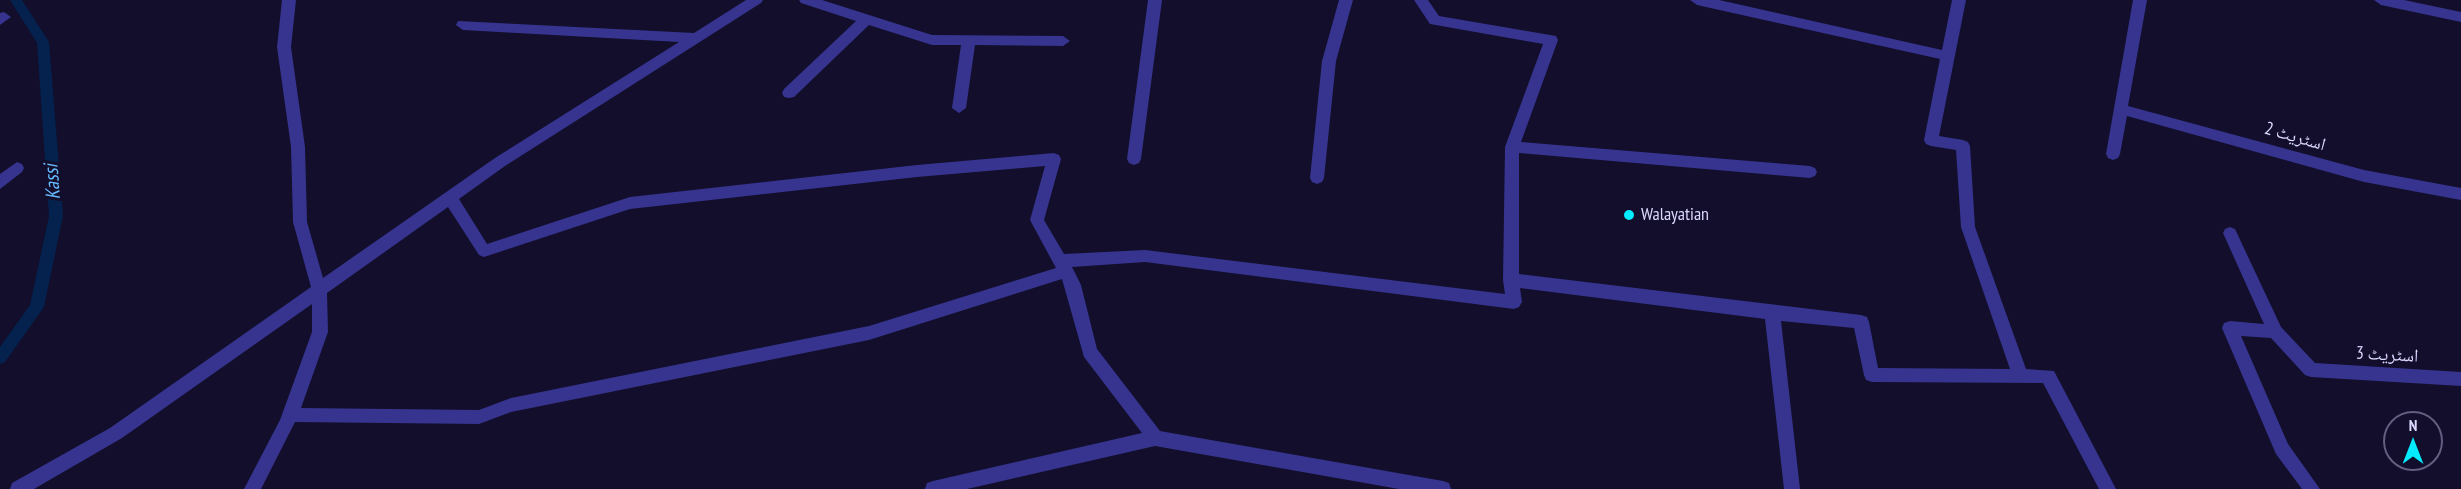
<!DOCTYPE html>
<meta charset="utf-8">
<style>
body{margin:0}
#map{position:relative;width:2461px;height:489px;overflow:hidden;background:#120e2b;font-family:"PT Sans Narrow",sans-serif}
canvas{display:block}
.north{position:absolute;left:2383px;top:411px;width:60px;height:60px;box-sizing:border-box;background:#120e2b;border:2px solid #625f80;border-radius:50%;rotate:0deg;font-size:16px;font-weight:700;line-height:24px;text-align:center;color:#dbd8ff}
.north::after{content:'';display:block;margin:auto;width:21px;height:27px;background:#04ebff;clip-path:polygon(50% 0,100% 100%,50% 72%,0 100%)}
</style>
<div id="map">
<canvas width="2461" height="489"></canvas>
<div class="north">N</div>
</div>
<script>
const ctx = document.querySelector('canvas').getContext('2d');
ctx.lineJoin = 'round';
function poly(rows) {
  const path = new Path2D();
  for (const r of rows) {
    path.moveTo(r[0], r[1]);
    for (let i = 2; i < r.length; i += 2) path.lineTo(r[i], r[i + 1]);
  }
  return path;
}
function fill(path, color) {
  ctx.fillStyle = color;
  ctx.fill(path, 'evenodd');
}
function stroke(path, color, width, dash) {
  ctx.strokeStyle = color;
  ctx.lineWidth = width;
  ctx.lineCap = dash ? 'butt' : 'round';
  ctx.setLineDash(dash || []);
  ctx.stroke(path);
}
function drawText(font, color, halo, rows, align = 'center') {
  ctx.font = font + ' "PT Sans Narrow","Noto Naskh Arabic",sans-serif';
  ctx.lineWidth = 6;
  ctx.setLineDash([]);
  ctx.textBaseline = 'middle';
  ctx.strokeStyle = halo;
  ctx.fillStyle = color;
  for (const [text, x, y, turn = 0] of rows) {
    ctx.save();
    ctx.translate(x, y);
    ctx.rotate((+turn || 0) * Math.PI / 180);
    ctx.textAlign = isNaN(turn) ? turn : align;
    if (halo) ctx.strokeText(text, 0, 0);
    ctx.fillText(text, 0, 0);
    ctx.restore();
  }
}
fill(poly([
 [10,0,22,0,49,42,63,216,44,307,5,362,0,364,0,347,30,305,49,216,37,43,10,0]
]), '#05214d');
fill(poly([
 [282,0,296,0,291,47,305,147,307,222,323,278,495,158,679,42,463,30,456,25,458,21,694,33,746,0,763,0,761,3,505,166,459,199,487,244,630,197,917,165,1054,153,1059,155,1061,159,1044,220,1064,254,1145,250,1505,294,1503,280,1505,147,1543,44,1430,24,1414,0,1428,0,1439,16,1556,36,1558,40,1521,142,1810,166,1815,168,1817,172,1815,176,1810,178,1519,153,1519,274,1861,315,1867,317,1869,322,1878,368,2010,369,1961,227,1956,150,1931,146,1926,144,1924,140,1940,59,1697,5,1690,0,1719,0,1942,50,1952,0,1966,0,1939,136,1963,140,1968,142,1970,146,1975,227,2026,369,2054,371,2116,489,2099,489,2043,383,1872,382,1866,380,1864,375,1854,328,1781,321,1800,489,1784,489,1765,319,1520,288,1522,302,1519,307,1514,309,1145,262,1072,267,1081,285,1097,349,1160,431,1443,481,1449,483,1451,489,1399,489,1155,446,967,489,925,489,927,483,933,481,1142,433,1084,357,1062,279,869,340,511,412,479,424,295,422,261,489,244,489,280,420,312,332,312,304,122,438,34,489,10,489,12,483,110,428,311,287,293,222,291,147,277,47,282,0],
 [1045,166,1030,220,1056,268,869,326,511,398,479,410,301,408,328,332,327,293,448,207,479,255,484,257,630,209,917,177,1045,166],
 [799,0,822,0,932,35,1063,36,1070,41,1063,46,975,45,966,108,959,113,952,108,961,45,932,45,869,25,794,97,789,98,784,97,782,93,784,89,856,21,801,3,799,0],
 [1148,0,1162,0,1141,159,1139,163,1134,165,1129,163,1127,159,1148,0],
 [1339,0,1353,0,1336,61,1324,178,1322,182,1317,184,1312,182,1310,178,1322,61,1339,0],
 [2133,0,2147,0,2128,106,2364,170,2461,188,2461,200,2364,182,2127,116,2120,154,2118,158,2113,160,2108,158,2106,154,2133,0],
 [2374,0,2404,0,2461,12,2461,22,2381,5,2374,0],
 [4,12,11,17,0,25,0,13,4,12],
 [17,162,22,164,24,168,22,172,0,189,0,174,17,162],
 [2230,227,2235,229,2281,327,2315,363,2461,372,2461,386,2311,377,2305,375,2271,338,2241,336,2288,444,2320,489,2302,489,2276,454,2222,328,2224,323,2230,321,2264,324,2223,233,2225,229,2230,227]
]), '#36348f');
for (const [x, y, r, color] of [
 [1629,215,6,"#04ebff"]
]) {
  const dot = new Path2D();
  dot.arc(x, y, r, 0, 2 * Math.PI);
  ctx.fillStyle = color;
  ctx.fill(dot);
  stroke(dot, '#120e2b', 2);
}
drawText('18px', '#dbd8ff', '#120e2b', [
 ["اسٹریٹ 2",2295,137,16],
 ["اسٹریٹ 3",2387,355,3]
]);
drawText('18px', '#dbd8ff', '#120e2b', [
 ["Walayatian",1641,215]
], 'left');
drawText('italic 20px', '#6bf', '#120e2b', [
 ["Kassi",53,182,-94]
]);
</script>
